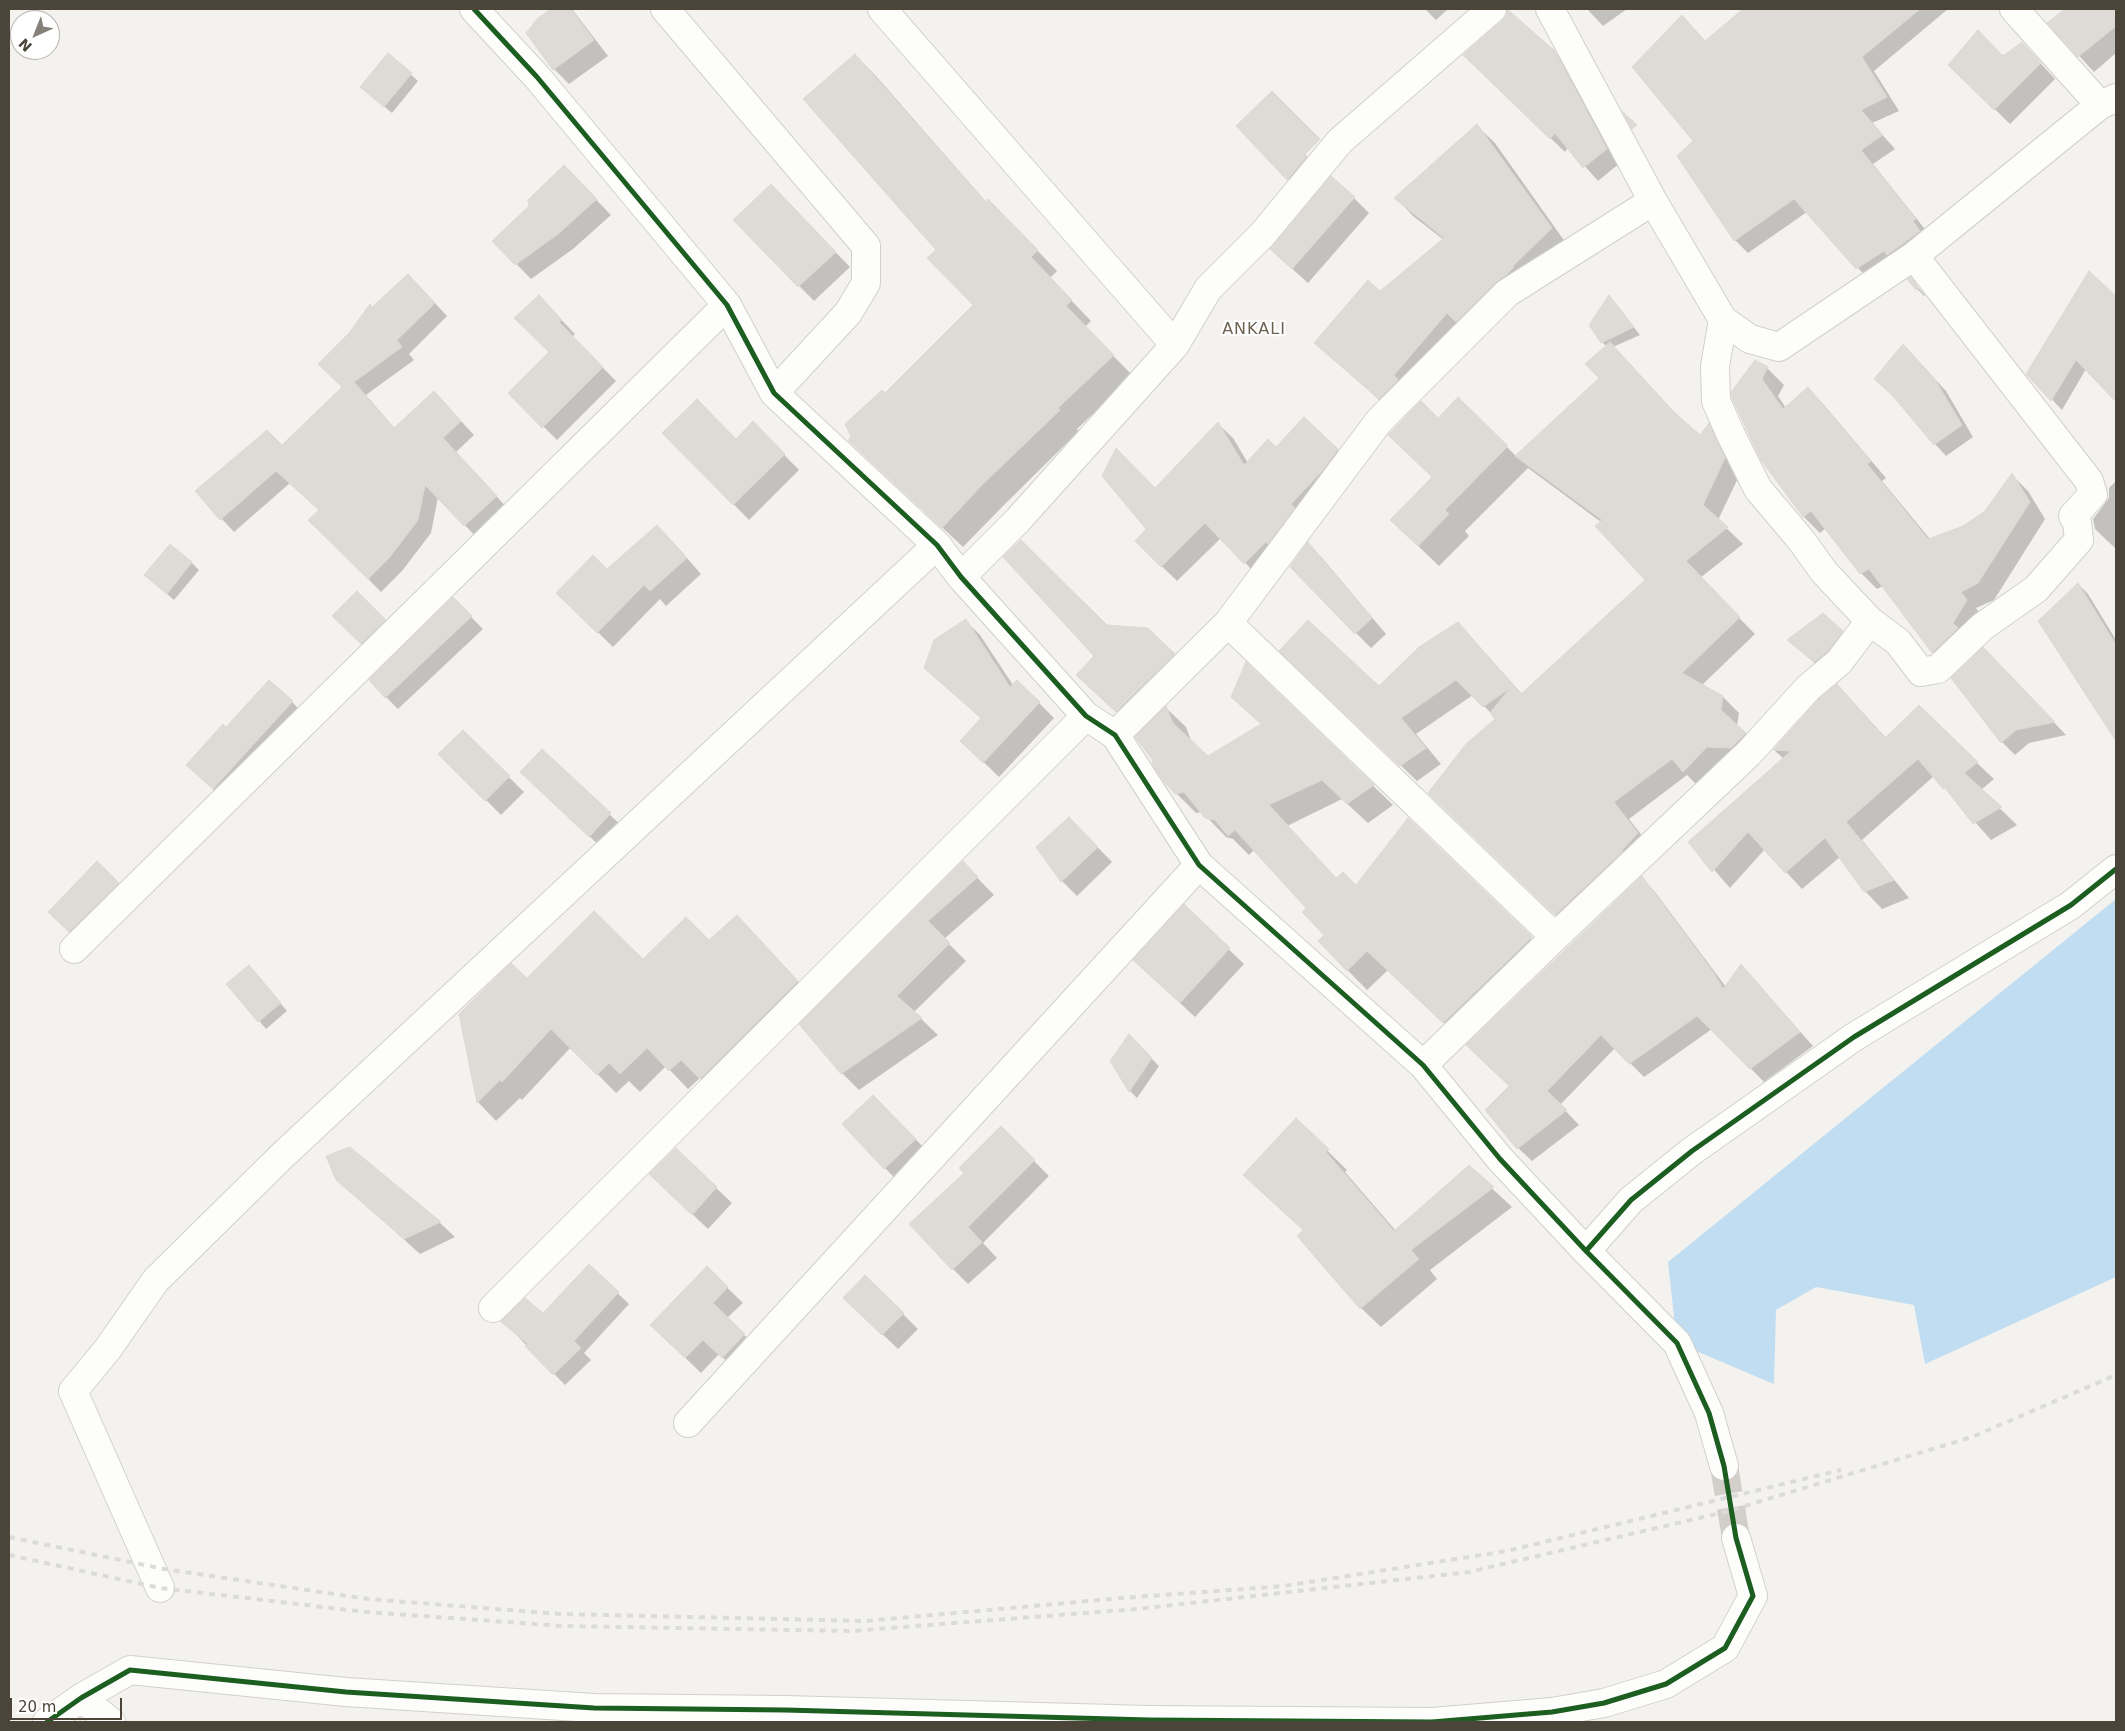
<!DOCTYPE html>
<style>
body{margin:0}
#map{position:relative;width:2125px;height:1731px;overflow:hidden;background:#f4f2ee;font-family:"DejaVu Sans",sans-serif}
canvas{display:block}
.frame{position:absolute;inset:0;border:10px solid #4b4439;pointer-events:none}
.north{position:absolute;left:10px;top:10px;width:50px;height:50px;box-sizing:border-box;background:#fff;border:1px solid #b7b4b0;border-radius:50%;rotate:224deg;font-size:14px;font-weight:700;line-height:20px;text-align:center;color:#4b4439}
.north::after{content:'';display:block;margin:auto;width:18px;height:22px;background:#868178;clip-path:polygon(50% 0,100% 100%,50% 72%,0 100%)}
.scale{position:absolute;left:10px;top:1698px;width:112px;height:22px;box-sizing:border-box;border:2px solid #4b4439;border-top:0;padding-left:6px;font-size:15px;line-height:18px;white-space:nowrap;color:#4b4439;-webkit-text-stroke:4px #fff;paint-order:stroke}
</style>
<div id="map">
<canvas width="2125" height="1731"></canvas>
<div class="frame"></div>
<div class="north">N</div>
<div class="scale">20 m</div>
</div>
<script>
const ctx = document.querySelector('canvas').getContext('2d');
ctx.lineJoin = 'round';
function fill(path, color) {
  ctx.fillStyle = color;
  ctx.fill(path, 'evenodd');
}
function poly(rows) {
  const path = new Path2D();
  for (const r of rows) {
    path.moveTo(r[0], r[1]);
    for (let i = 2; i < r.length; i += 2) path.lineTo(r[i], r[i + 1]);
  }
  return path;
}
function stroke(path, color, width, dash) {
  ctx.strokeStyle = color;
  ctx.lineWidth = width;
  ctx.lineCap = dash ? 'butt' : 'round';
  ctx.setLineDash(dash || []);
  ctx.stroke(path);
}
function drawText(font, color, halo, rows, align = 'center') {
  ctx.font = font + ' "DejaVu Sans",sans-serif';
  ctx.lineWidth = 4.5;
  ctx.setLineDash([]);
  ctx.textBaseline = 'middle';
  ctx.strokeStyle = halo;
  ctx.fillStyle = color;
  for (const [text, x, y, turn = 0] of rows) {
    ctx.save();
    ctx.translate(x, y);
    ctx.rotate((+turn || 0) * Math.PI / 180);
    ctx.textAlign = isNaN(turn) ? turn : align;
    if (halo) ctx.strokeText(text, 0, 0);
    ctx.fillText(text, 0, 0);
    ctx.restore();
  }
}
fill(poly([
 [2116,899,2116,1277,1925,1364,1914,1305,1816,1287,1776,1310,1774,1384,1677,1343,1668,1262]
]), '#c0ddf1');
fill(poly([
 [553,9,572,9,608,56,569,84,554,69,539,19],
 [1425,9,1448,9,1436,20],
 [1587,9,1627,9,1603,26],
 [1745,9,1787,9,1797,23,1811,9,1948,9,1874,71,1899,111,1872,123,1895,149,1873,164,1928,233,1870,281,1807,212,1748,253,1735,240,1679,156,1694,141,1682,16,1706,42],
 [2067,9,2116,9,2116,53,2094,72,2049,23],
 [2022,43,2055,79,2010,124,1950,65,2003,58],
 [1554,52,1568,67,1620,163,1598,181,1568,147,1565,152,1479,69],
 [388,55,418,81,392,113,369,94],
 [855,55,875,75,987,203,1009,221,1057,271,1050,278,1091,321,1085,327,1133,376,1077,429,1079,431,1003,506,963,547,849,440,885,395,975,305,938,250],
 [1237,126,1299,148,1321,173,1303,194],
 [1477,126,1495,143,1568,246,1397,416,1316,343,1444,240,1413,216,1396,198],
 [579,182,611,215,573,249,531,279,494,241,531,206],
 [1354,198,1369,213,1308,283,1287,264],
 [786,201,850,267,814,301,735,220],
 [2088,275,2116,299,2116,391,2113,396,2086,369,2062,410,2028,374],
 [1910,279,1925,295,1924,296,1909,280],
 [421,288,447,316,409,354,414,360,366,395,395,429,447,406,474,435,456,452,509,510,478,539,438,497,431,533,402,571,381,592,310,520,320,511,290,483,234,532,196,491,282,446,343,387,373,308],
 [1616,304,1640,335,1613,347,1682,421,1700,437,1709,425,1724,440,1740,474,1718,520,1743,544,1700,578,1755,634,1702,685,1723,697,1739,713,1737,726,1761,749,1699,787,1687,775,1629,819,1653,850,1572,930,1445,809,1497,719,1473,695,1416,734,1441,764,1417,781,1297,666,1379,688,1458,623,1522,694,1646,580,1601,522,1528,468,1465,531,1469,536,1439,566,1413,541,1433,477,1438,420,1458,399,1516,456,1601,378,1606,346,1602,342],
 [552,310,575,334,572,337,616,381,557,440,510,393,550,352],
 [1915,358,1946,391,1973,437,1946,456,1935,444],
 [1767,368,1784,385,1778,396,1786,408,1808,388,1824,405,1886,478,1882,481,1930,539,1964,527,1986,512,2012,475,2028,491,2045,519,1994,600,1976,608,1983,618,1950,668,1933,652,1883,586,1877,589,1861,573,1826,528,1820,533,1804,517,1762,459,1733,397],
 [1304,419,1353,465,1260,578,1221,538,1177,581,1136,541,1148,529,1155,490,1218,424,1233,438,1248,463,1276,448],
 [753,423,799,470,749,520,664,433,736,440],
 [2116,481,2116,549,2095,529,2093,519,2109,498,2109,488],
 [672,541,701,574,666,606,660,599,613,647,573,608,607,571],
 [1308,544,1323,559,1386,634,1371,648,1356,633],
 [192,563,199,570,174,600,153,582],
 [2078,584,2088,594,2116,640,2116,738,2040,621],
 [357,593,400,635,376,659,334,616],
 [453,599,483,629,398,709,386,697],
 [1823,614,1857,647,1830,677,1789,640],
 [965,620,980,635,1013,685,1017,681,1054,718,999,777,962,741,982,719,941,682],
 [1107,626,1148,629,1189,670,1132,726,1093,690,1096,656],
 [1997,663,2066,735,2029,743,2015,755,2002,742],
 [1247,664,1393,805,1368,823,1342,799,1287,826,1337,879,1357,887,1409,820,1551,958,1464,1042,1388,970,1367,990,1319,941,1325,935,1307,908,1254,850,1249,855,1233,839,1226,837,1202,812,1196,813,1176,793,1166,708,1186,727,1192,743,1208,758,1262,725,1233,697],
 [1837,685,1887,739,1977,763,1994,779,1981,790,2017,825,1991,840,1934,776,1862,840,1909,898,1882,909,1865,891,1840,857,1802,889,1765,849,1730,888,1690,842,1784,759,1774,750],
 [292,702,307,717,228,803,203,780,226,729],
 [463,732,524,792,501,815,440,754],
 [542,751,625,829,605,851,537,787],
 [1069,818,1112,862,1077,896,1062,881],
 [97,863,133,898,85,946,50,912],
 [963,863,994,895,944,939,966,961,914,1012,938,1035,859,1090,842,1073,801,1025],
 [1642,878,1655,892,1726,987,1754,980,1813,1046,1764,1082,1712,1029,1644,1077,1615,1048,1560,1105,1579,1125,1532,1161,1518,1148,1510,1086],
 [1184,906,1244,964,1195,1017,1150,975],
 [755,935,816,1001,720,1097,700,1078,688,1089,666,1066,640,1092,629,1081,616,1093,571,1047,522,1100,520,1098,496,1121,478,1102,460,1014,527,980,643,961,709,942],
 [256,974,287,1011,266,1029,228,984],
 [1129,1036,1159,1066,1137,1098,1130,1091,1112,1061],
 [888,1111,930,1154,900,1183,885,1168],
 [1296,1120,1347,1170,1345,1172,1396,1231,1469,1167,1512,1207,1430,1270,1437,1279,1381,1327,1361,1308,1299,1236,1304,1231],
 [1001,1128,1049,1176,983,1243,997,1258,968,1284,953,1269,966,1173],
 [350,1148,440,1223,455,1237,420,1254,337,1179],
 [676,1150,732,1203,708,1229,666,1189],
 [589,1266,629,1304,584,1353,591,1360,565,1385,503,1321,543,1314],
 [707,1268,743,1303,727,1318,759,1350,738,1372,719,1354,701,1373,667,1340],
 [860,1313,903,1314,918,1329,898,1349]
]), '#0003');
const building = poly([
 [551,9,571,9,594,40,553,70,526,33,538,18,551,9],
 [1507,9,1555,51,1607,149,1583,168,1555,133,1550,139,1463,55,1502,21,1507,15,1507,9],
 [1743,9,1920,9,1862,57,1887,97,1861,110,1883,135,1861,150,1916,219,1913,221,1920,231,1887,255,1884,251,1856,269,1794,199,1734,241,1677,156,1693,141,1632,67,1682,15,1705,41,1743,9],
 [2065,9,2116,9,2116,26,2078,57,2047,23,2065,9],
 [1978,30,2003,56,2022,42,2041,63,1994,110,1948,65,1978,30],
 [388,53,412,73,384,107,360,87,388,53],
 [855,54,986,202,988,199,1038,250,1031,257,1072,300,1066,306,1114,355,1058,408,1060,410,982,485,942,528,848,440,851,437,845,424,882,390,885,393,973,305,927,258,936,250,803,99,855,54],
 [1272,91,1320,139,1305,154,1307,156,1287,180,1236,126,1272,91],
 [1623,112,1637,125,1632,129,1623,112],
 [1477,124,1552,228,1513,266,1514,267,1507,274,1496,282,1456,322,1447,313,1394,375,1398,380,1379,399,1314,343,1368,280,1380,291,1444,238,1394,198,1477,124],
 [564,165,597,199,558,234,515,265,492,241,529,206,528,200,564,165],
 [1331,176,1355,197,1292,269,1270,249,1331,176],
 [771,184,836,252,798,287,733,220,771,184],
 [2089,271,2116,296,2116,402,2076,360,2051,401,2026,374,2089,271],
 [408,274,435,303,397,340,402,347,354,382,394,428,434,391,461,421,443,438,497,496,464,526,425,485,418,520,389,558,368,579,308,520,319,510,276,471,220,520,195,491,267,430,282,445,342,387,318,364,349,333,370,304,372,307,408,274],
 [1911,277,1918,287,1916,290,1907,279,1911,277],
 [539,295,562,320,559,322,603,367,542,428,508,393,549,352,514,318,539,295],
 [1609,295,1634,327,1601,343,1589,325,1609,295],
 [1610,342,1674,412,1700,435,1709,423,1725,458,1703,505,1728,527,1686,561,1740,617,1682,673,1723,696,1721,710,1746,733,1731,748,1707,747,1683,772,1672,759,1614,802,1638,833,1622,850,1623,851,1555,915,1428,793,1466,744,1495,719,1490,713,1510,688,1483,707,1456,680,1401,718,1426,748,1400,766,1279,651,1308,620,1379,686,1419,647,1458,622,1521,694,1645,580,1595,526,1602,520,1515,456,1599,378,1585,364,1610,342],
 [1903,344,1934,378,1962,425,1934,445,1892,395,1874,379,1903,344],
 [1755,360,1768,367,1762,379,1783,409,1808,387,1871,461,1867,464,1928,539,1963,526,1985,511,2012,473,2030,502,1978,583,1961,592,1967,600,1953,623,1958,628,1932,653,1869,569,1860,574,1811,511,1803,517,1761,460,1732,398,1731,392,1755,360],
 [1458,397,1508,446,1445,510,1449,514,1418,546,1390,520,1432,477,1388,435,1421,401,1438,418,1458,397],
 [697,399,736,439,753,421,785,454,733,505,662,433,697,399],
 [1304,417,1338,449,1323,470,1291,504,1295,508,1268,544,1266,542,1244,564,1205,523,1161,567,1135,541,1146,529,1102,476,1116,448,1155,488,1218,422,1244,465,1268,439,1276,447,1304,417],
 [657,525,687,558,650,591,644,585,597,633,556,593,593,555,607,569,657,525],
 [1021,540,1107,625,1148,628,1175,654,1116,712,1076,675,1094,656,1003,557,1021,540],
 [1308,542,1372,618,1355,634,1290,567,1308,542],
 [170,544,192,562,167,594,144,575,170,544],
 [2078,583,2116,645,2116,741,2038,621,2078,583],
 [357,591,386,620,361,644,332,616,357,591],
 [453,597,472,616,385,698,369,680,453,597],
 [1823,613,1843,631,1828,651,1814,662,1787,640,1823,613],
 [966,619,1010,687,1017,680,1040,702,983,763,960,741,981,718,924,668,934,640,966,619],
 [1983,647,2055,722,2016,730,2001,743,1951,678,1983,647],
 [1246,662,1374,785,1347,804,1322,780,1269,805,1336,878,1343,872,1356,885,1408,818,1532,937,1443,1023,1367,951,1347,971,1318,941,1324,935,1302,912,1306,908,1235,830,1228,836,1215,820,1205,818,1184,792,1175,794,1163,781,1153,766,1152,759,1135,737,1166,706,1173,723,1208,756,1261,724,1231,697,1246,662],
 [269,680,293,701,213,789,186,765,223,724,226,727,269,680],
 [1837,684,1885,738,1919,705,1978,762,1964,773,2002,807,1973,824,1945,788,1943,789,1918,759,1846,822,1894,880,1864,892,1825,838,1785,873,1748,832,1712,872,1688,842,1791,751,1773,750,1819,699,1837,684],
 [463,730,510,776,485,801,438,754,463,730],
 [542,749,611,813,589,837,520,772,542,749],
 [1069,817,1098,847,1061,882,1036,847,1069,817],
 [97,861,119,883,69,932,48,912,97,861],
 [963,861,978,877,928,921,950,943,897,996,922,1018,841,1074,799,1024,963,861],
 [1642,876,1714,973,1723,989,1741,964,1800,1032,1750,1069,1697,1016,1629,1064,1601,1035,1547,1091,1567,1110,1517,1149,1485,1110,1509,1086,1466,1045,1642,876],
 [1184,904,1230,948,1180,1003,1133,960,1184,904],
 [594,911,643,959,686,917,709,940,737,915,798,981,700,1079,681,1060,669,1071,647,1048,620,1074,609,1063,597,1075,551,1029,502,1082,500,1080,477,1103,459,1014,511,963,527,978,594,911],
 [249,965,281,1003,258,1022,226,984,249,965],
 [1129,1034,1152,1058,1129,1092,1110,1061,1129,1034],
 [873,1095,916,1139,884,1169,842,1124,873,1095],
 [1296,1118,1329,1149,1326,1152,1394,1231,1469,1165,1494,1187,1411,1250,1419,1259,1360,1309,1297,1236,1303,1230,1243,1175,1296,1118],
 [1001,1126,1035,1160,968,1227,982,1242,952,1270,909,1224,964,1173,959,1168,1001,1126],
 [350,1147,441,1222,404,1239,336,1180,326,1156,350,1147],
 [676,1148,717,1187,692,1215,649,1174,676,1148],
 [589,1264,619,1292,574,1341,581,1348,553,1375,525,1346,528,1344,500,1321,525,1298,543,1313,589,1264],
 [707,1266,728,1287,713,1303,745,1334,722,1358,703,1340,685,1358,650,1325,707,1266],
 [865,1275,904,1313,882,1335,843,1298,865,1275]
]);
fill(building, '#dedbd6');
stroke(building, '#dcd9d4', 1);
stroke(poly([
 [1724,1466,1736,1538]
]), '#d2cfca', 28, [28, 14]);
const street = poly([
 [474,9,537,77,727,305,774,393,937,545,961,577,1086,716,1115,735,1199,865,1423,1065,1500,1159,1586,1251],
 [665,9,866,246,866,283,848,313,774,393],
 [882,9,1175,345],
 [1550,9,1653,201,1723,320],
 [2014,9,2100,105],
 [961,577,1018,520,1175,345,1208,289,1262,235,1340,141,1492,9],
 [1870,621,1898,642,1921,672,1938,669,1982,627,2036,589,2079,540,2077,522,2073,516,2093,494,2089,481,1914,256],
 [1228,623,1555,937],
 [1115,735,1228,623,1379,421,1507,293,1653,201],
 [74,949,727,305],
 [1423,1065,1555,937,1749,753,1808,688,1839,662,1870,621,1824,572,1801,540,1758,489,1731,435,1716,401,1715,366,1723,320,1750,339,1779,347,1914,256,2100,105,2116,98],
 [493,1308,1086,716],
 [688,1423,1199,865],
 [1724,1466,1709,1413,1677,1343,1586,1251,1631,1200,1692,1151,1854,1037,2071,905,2116,869],
 [160,1588,73,1391,107,1350,156,1280,283,1155,937,545],
 [81,1698,111,1722],
 [47,1722,81,1698,130,1670,346,1692,594,1708,785,1710,1149,1720,1432,1722,1552,1712,1604,1703,1666,1684,1725,1648,1753,1596,1736,1538]
]);
stroke(street, '#d2d0cb', 30);
stroke(street, '#fdfdfc', 28);
stroke(poly([
 [9,1537,164,1569,368,1599,560,1614,866,1621,1122,1598,1284,1586,1507,1551,1841,1470],
 [9,1555,160,1588,366,1612,563,1626,851,1631,1137,1609,1469,1572,1725,1512,1972,1437,2116,1375]
]), '#dbdbda', 4, [6, 6]);
stroke(poly([
 [474,9,537,77,727,305,774,393,937,545,961,577,1086,716,1115,735,1199,865,1423,1065,1500,1159,1586,1251],
 [47,1722,81,1698,130,1670,346,1692,594,1708,785,1710,1149,1720,1432,1722,1552,1712,1604,1703,1666,1684,1725,1648,1753,1596,1736,1538,1724,1466,1709,1413,1677,1343,1586,1251,1631,1200,1692,1151,1854,1037,2071,905,2116,869]
]), '#1b5e20', 5);
ctx.letterSpacing = '1px';
drawText('16px', '#6e6250', '#fff', [
 ["ANKALI",1254,330]
]);
ctx.letterSpacing = '0px';
</script>
